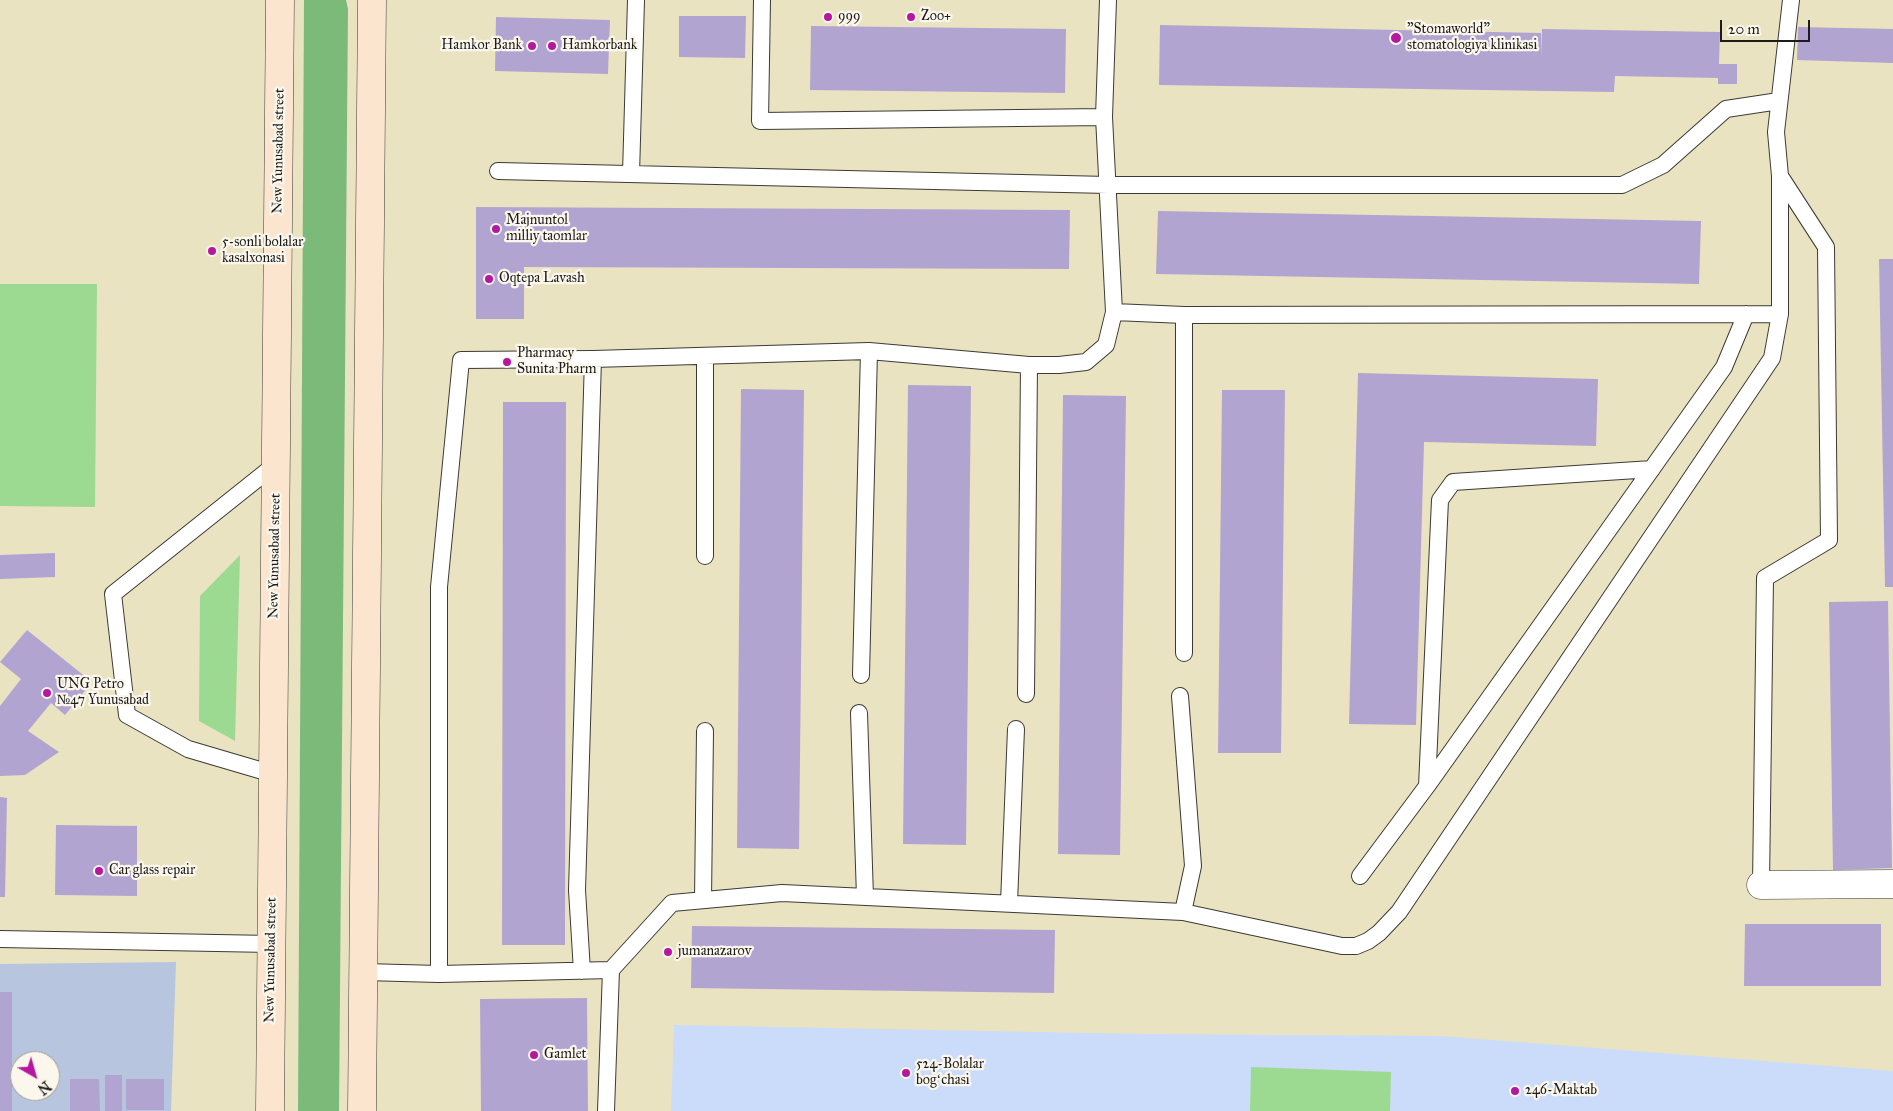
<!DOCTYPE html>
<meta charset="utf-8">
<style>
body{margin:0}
#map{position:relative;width:1893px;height:1111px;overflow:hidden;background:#eae3c1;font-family:"IM FELL Great Primer",serif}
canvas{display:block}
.north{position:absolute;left:10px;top:1051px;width:50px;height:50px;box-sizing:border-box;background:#fbf7ec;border:1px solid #a29f99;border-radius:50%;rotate:142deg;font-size:14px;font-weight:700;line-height:20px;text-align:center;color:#1c1c1c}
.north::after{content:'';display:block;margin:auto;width:18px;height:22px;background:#b5179e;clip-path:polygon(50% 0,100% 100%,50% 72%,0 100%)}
.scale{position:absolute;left:1720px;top:20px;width:90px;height:22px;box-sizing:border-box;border:2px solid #1c1c1c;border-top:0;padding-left:6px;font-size:15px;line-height:18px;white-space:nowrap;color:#1c1c1c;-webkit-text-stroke:4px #fbf7ec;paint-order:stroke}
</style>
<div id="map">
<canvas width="1893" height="1111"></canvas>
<div class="north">N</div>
<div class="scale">20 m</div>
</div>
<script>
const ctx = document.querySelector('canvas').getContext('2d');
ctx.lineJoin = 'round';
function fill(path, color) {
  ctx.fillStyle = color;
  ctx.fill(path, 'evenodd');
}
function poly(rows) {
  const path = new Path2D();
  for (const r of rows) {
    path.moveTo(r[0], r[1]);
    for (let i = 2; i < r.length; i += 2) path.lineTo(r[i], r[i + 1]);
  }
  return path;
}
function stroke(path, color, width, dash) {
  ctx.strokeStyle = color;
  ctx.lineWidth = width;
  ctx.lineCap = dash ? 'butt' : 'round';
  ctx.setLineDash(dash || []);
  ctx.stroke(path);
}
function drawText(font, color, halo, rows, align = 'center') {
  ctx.font = font + ' "IM FELL Great Primer",serif';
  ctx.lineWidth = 4.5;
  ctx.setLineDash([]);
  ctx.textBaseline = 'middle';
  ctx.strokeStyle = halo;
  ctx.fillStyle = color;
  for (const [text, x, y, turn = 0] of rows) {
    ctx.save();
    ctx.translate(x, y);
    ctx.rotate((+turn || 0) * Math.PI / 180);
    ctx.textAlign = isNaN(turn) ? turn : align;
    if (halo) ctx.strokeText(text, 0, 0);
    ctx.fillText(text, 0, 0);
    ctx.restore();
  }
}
fill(poly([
 [674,1025,1144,1034,1441,1036,1893,1071,1893,1111,671,1111]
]), '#cadcf9');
fill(poly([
 [176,962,171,1111,0,1111,0,964],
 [20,1061,50,1061,50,1091,20,1091]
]), '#b7c5de');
fill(poly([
 [0,284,97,284,95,507,0,506],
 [240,555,235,741,199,721,200,596],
 [1251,1067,1391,1072,1390,1111,1250,1111]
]), '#9bda90');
fill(poly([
 [304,0,346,0,348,9,339,1111,298,1111]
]), '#7cba7a');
fill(poly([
 [679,16,746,16,745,58,679,57],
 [496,17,610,20,608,74,495,71],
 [1160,25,1541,33,1541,56,1542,29,1720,32,1719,64,1737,64,1737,84,1718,84,1718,78,1615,76,1614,92,1159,85],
 [811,26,1066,29,1065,93,810,90],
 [1798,27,1893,29,1893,63,1797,60],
 [476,207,1070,210,1069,269,524,267,524,319,476,319],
 [1158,211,1701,221,1699,284,1156,274],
 [1879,259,1893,259,1893,587,1885,587],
 [1358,373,1598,379,1596,446,1424,442,1416,725,1349,724],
 [908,385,971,386,966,845,903,844],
 [741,389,804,390,799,849,737,848],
 [1222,390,1285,390,1281,753,1218,753],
 [1063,395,1126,396,1120,855,1058,854],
 [503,402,566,402,565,945,502,945],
 [55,553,55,577,0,579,0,555],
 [1888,601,1892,868,1833,870,1829,602],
 [27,630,92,682,65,715,51,703,28,731,59,752,25,775,0,776,0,706,21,679,0,662],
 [0,797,7,798,5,897,0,897],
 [56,825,137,826,137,896,55,895],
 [1745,924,1881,924,1881,986,1744,986],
 [692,926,1055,930,1054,993,691,988],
 [0,992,12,992,12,1111,0,1111],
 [587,998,588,1111,481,1111,480,999],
 [105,1075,122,1075,122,1111,105,1111],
 [70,1079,99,1079,100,1111,70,1111],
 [126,1079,164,1079,164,1110,126,1110]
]), '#b2a4d0');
const lane = poly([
 [762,0,760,121,1104,117],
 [498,171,1108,185,1622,185,1663,165,1726,109,1779,101],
 [631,174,636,0],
 [1114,312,1184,315,1780,314],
 [1184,315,1184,653],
 [705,556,705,356],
 [861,675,869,351],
 [1026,694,1029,365],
 [1180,696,1193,866,1183,912],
 [859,713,865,897],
 [273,774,188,749,127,715,113,594,276,464],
 [1427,786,1440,500,1453,482,1652,469],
 [1360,876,1427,786,1724,367,1746,314],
 [1761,885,1765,578,1829,540,1826,247,1780,176],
 [703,900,705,731],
 [1009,903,1016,729],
 [0,939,271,944],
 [582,971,577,890,593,359],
 [364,972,439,974,611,970,672,903,782,893,1183,912,1342,946,1356,946,1368,941,1379,933,1399,912,1772,358,1780,314,1780,176,1776,132,1791,0],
 [439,974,439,587,461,360,593,359,869,351,1029,365,1059,365,1086,362,1106,345,1114,312,1104,117,1108,0],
 [606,1111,611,970]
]);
const street = poly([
 [1761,885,1893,884]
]);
const secondary = poly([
 [270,1111,280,0],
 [362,1111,372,0]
]);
stroke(lane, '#3b3a35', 18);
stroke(street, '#3b3a35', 29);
stroke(secondary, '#3b3a35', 29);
stroke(lane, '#fff', 16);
stroke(street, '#fff', 28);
stroke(secondary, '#fbe5cf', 28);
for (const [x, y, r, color] of [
 [828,17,5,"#b5179e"],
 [911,17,5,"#b5179e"],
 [1396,38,6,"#b5179e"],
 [532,46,5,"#b5179e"],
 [552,46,5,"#b5179e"],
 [496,229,5,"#b5179e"],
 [212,251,5,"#b5179e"],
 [489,279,5,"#b5179e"],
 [507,362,5,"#b5179e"],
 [47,693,5,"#b5179e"],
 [99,871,5,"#b5179e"],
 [668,952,5,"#b5179e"],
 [534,1055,5,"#b5179e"],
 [906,1073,5,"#b5179e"],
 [1515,1091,5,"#b5179e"]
]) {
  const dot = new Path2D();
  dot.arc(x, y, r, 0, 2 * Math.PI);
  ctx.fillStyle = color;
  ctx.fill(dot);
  stroke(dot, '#fbf7ec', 2);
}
drawText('14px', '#1c1c1c', '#fbf7ec', [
 ["999",838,17],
 ["Zoo+",921,17],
 ["\"Stomaworld\"",1407,30],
 ["stomatologiya klinikasi",1407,46],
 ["Hamkor Bank",522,46,"right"],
 ["Hamkorbank",562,46],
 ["Majnuntol",506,221],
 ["milliy taomlar",506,237],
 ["5-sonli bolalar",222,243],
 ["kasalxonasi",222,259],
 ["Oqtepa Lavash",499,279],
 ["Pharmacy",517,354],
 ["Sunita Pharm",517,370],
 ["UNG Petro",57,685],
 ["№47 Yunusabad",57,701],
 ["Car glass repair",109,871],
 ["jumanazarov",678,952],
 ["Gamlet",544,1055],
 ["524-Bolalar",916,1065],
 ["bogʻchasi",916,1081],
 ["246-Maktab",1525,1091]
], 'left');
drawText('14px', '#1c1c1c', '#fbf7ec', [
 ["New Yunusabad street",279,151,-89],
 ["New Yunusabad street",275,556,-89],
 ["New Yunusabad street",271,960,-89]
]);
</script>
